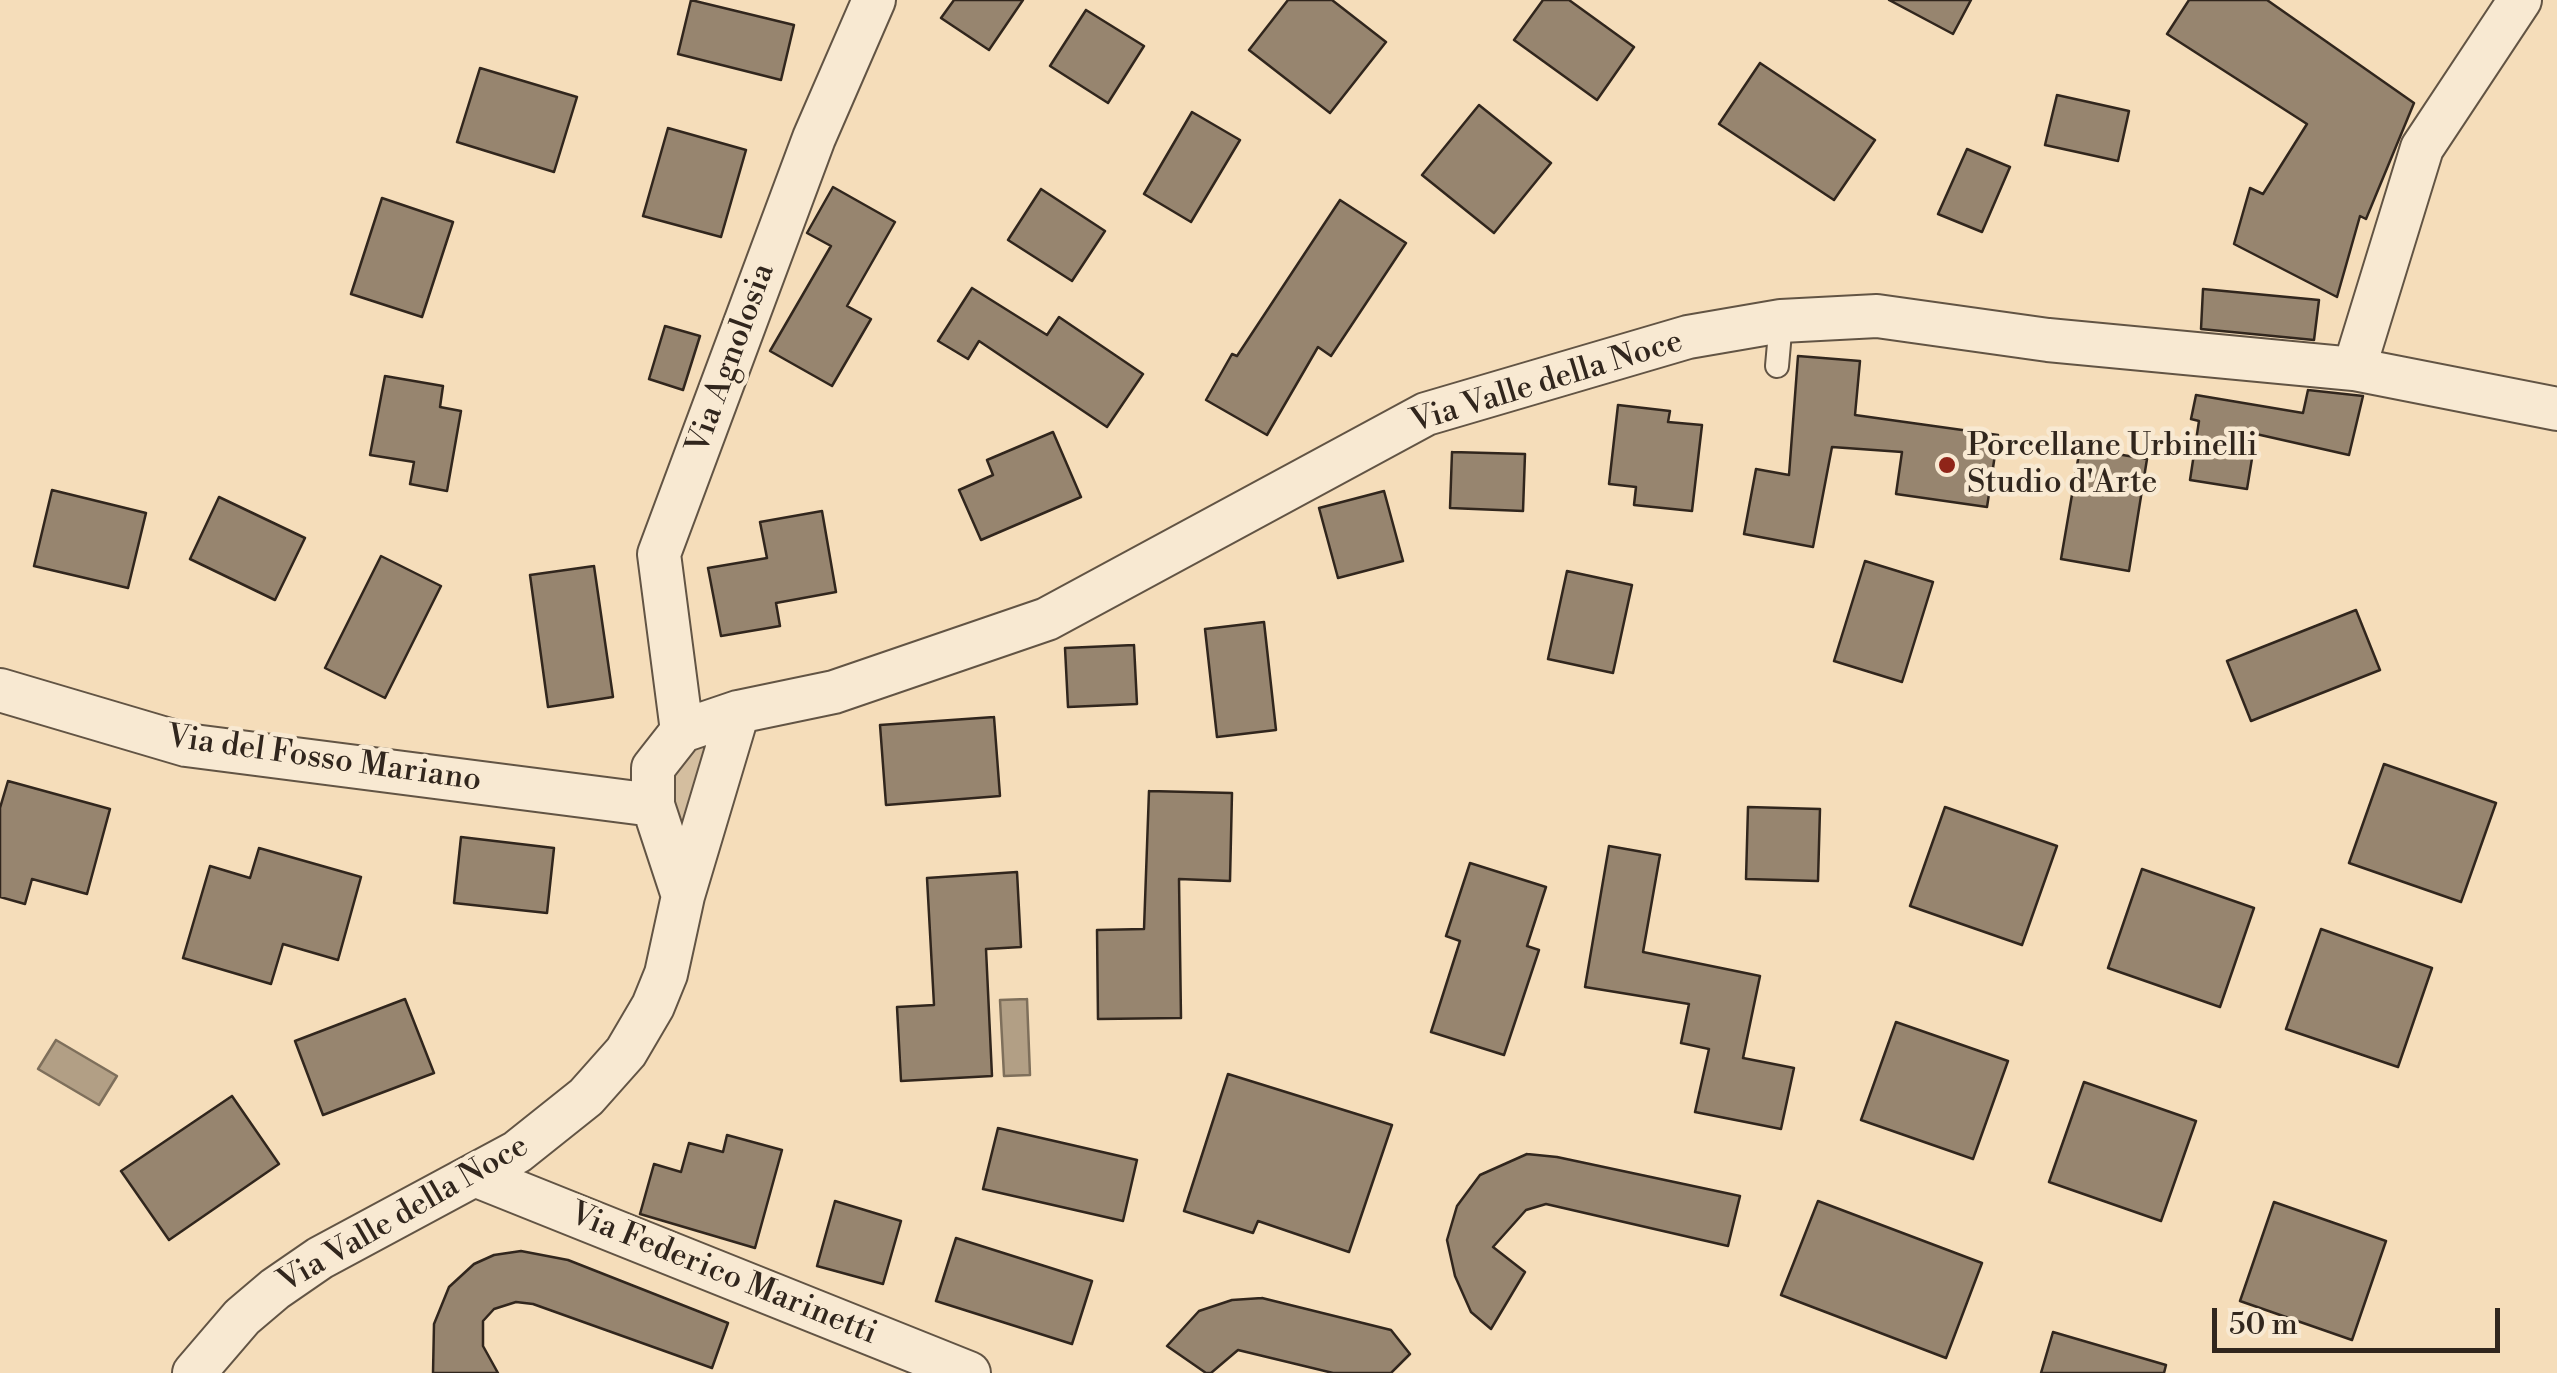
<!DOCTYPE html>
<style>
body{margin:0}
#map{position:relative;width:2557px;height:1373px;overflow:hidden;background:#f5ddba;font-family:"Libre Bodoni",serif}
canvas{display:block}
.scale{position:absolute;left:2212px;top:1308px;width:288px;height:45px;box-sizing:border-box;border:5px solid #31261d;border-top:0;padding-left:12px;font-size:30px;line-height:35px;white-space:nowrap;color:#31261d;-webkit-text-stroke:8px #f8e9d2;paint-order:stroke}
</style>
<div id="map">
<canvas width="2557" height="1373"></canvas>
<div class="scale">50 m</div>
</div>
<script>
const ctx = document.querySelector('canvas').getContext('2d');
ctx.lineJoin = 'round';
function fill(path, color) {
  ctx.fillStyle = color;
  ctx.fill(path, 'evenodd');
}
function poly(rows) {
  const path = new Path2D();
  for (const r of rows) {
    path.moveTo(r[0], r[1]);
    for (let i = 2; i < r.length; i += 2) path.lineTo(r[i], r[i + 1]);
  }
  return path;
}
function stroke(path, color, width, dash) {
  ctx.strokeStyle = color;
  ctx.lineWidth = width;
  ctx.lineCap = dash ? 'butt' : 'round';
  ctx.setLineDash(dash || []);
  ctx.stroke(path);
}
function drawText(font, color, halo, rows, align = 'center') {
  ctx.font = font + ' "Libre Bodoni",serif';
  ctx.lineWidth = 9;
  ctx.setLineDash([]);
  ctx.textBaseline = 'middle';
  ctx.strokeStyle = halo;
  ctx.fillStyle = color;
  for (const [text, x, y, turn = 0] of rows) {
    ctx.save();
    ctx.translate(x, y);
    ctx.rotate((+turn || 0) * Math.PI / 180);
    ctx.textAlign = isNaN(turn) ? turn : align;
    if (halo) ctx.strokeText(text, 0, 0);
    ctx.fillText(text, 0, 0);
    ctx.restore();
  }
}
fill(poly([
 [721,733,680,855,666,797,671,767,696,737]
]), '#d4be9f');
const water = poly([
 [1027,999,1030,1075,1004,1076,1000,1000,1027,999],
 [56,1040,117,1076,99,1105,38,1069,56,1040]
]);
fill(water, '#b29f85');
stroke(water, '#7e6f5b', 2.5);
const building = poly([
 [691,0,794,25,781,80,678,54,691,0],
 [954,0,1023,0,989,50,941,18,954,0],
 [1288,0,1332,0,1386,42,1330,113,1249,50,1288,0],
 [1543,0,1569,0,1634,47,1597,100,1514,40,1543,0],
 [1889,0,1971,0,1953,34,1889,0],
 [2189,0,2267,0,2414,103,2366,219,2360,216,2337,297,2234,244,2250,188,2263,194,2307,124,2167,34,2189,0],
 [1086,10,1144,46,1108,103,1050,66,1086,10],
 [1760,63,1875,140,1834,200,1719,124,1760,63],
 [480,68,577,97,554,172,457,142,480,68],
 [2057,95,2129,111,2118,161,2045,145,2057,95],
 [1479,105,1551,163,1494,233,1422,175,1479,105],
 [1192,112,1240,140,1191,222,1144,194,1192,112],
 [668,128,746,150,721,237,643,216,668,128],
 [1967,149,2010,167,1982,232,1938,214,1967,149],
 [833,187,895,222,847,306,871,319,832,386,770,351,831,246,807,233,833,187],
 [1041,189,1105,231,1072,281,1008,240,1041,189],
 [382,198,453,222,422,317,351,294,382,198],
 [1340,200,1406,243,1331,356,1318,347,1267,435,1206,400,1232,354,1237,356,1340,200],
 [972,288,1047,335,1059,317,1143,374,1107,427,979,341,968,359,938,341,972,288],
 [2203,289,2319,300,2314,340,2201,329,2203,289],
 [665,326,700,336,683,390,649,379,665,326],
 [1798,356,1860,361,1855,415,1998,435,1987,507,1896,494,1902,452,1832,447,1813,547,1744,534,1756,469,1789,475,1798,356],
 [385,376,443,386,440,407,461,411,447,491,410,484,414,462,370,455,385,376],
 [2308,390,2363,396,2349,455,2256,434,2247,489,2190,480,2199,421,2191,419,2196,395,2303,413,2308,390],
 [1618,405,1670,411,1668,422,1702,425,1692,511,1634,505,1636,487,1609,484,1618,405],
 [1053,432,1081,497,981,540,959,490,993,475,987,460,1053,432],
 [2080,448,2147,459,2129,571,2061,559,2080,448],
 [1452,452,1525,454,1523,511,1450,508,1452,452],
 [52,490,146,513,128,588,34,566,52,490],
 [1384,491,1403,561,1338,578,1319,508,1384,491],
 [219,497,305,538,275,600,190,559,219,497],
 [822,511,836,592,776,603,780,626,721,636,708,568,767,558,760,522,822,511],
 [381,556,441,586,385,698,325,668,381,556],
 [1865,561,1933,582,1902,682,1834,661,1865,561],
 [594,566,613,697,548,707,530,575,594,566],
 [1567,571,1632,585,1613,673,1548,659,1567,571],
 [2356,610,2380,670,2251,721,2227,661,2356,610],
 [1264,622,1276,730,1217,737,1205,629,1264,622],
 [1134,645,1137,704,1068,707,1065,648,1134,645],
 [994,717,1000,796,886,805,880,725,994,717],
 [2384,764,2496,803,2461,902,2349,863,2384,764],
 [8,781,110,809,87,894,32,879,25,904,0,897,0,808,8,781],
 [1149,791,1232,793,1230,881,1179,879,1181,1018,1098,1019,1097,930,1144,929,1149,791],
 [1748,807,1820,809,1818,881,1746,879,1748,807],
 [1945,807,2057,846,2022,945,1910,906,1945,807],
 [461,837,554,848,547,913,454,903,461,837],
 [1609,846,1660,855,1643,952,1760,976,1743,1058,1794,1068,1781,1129,1695,1112,1709,1049,1681,1043,1689,1004,1585,987,1609,846],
 [259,848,361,877,338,960,283,944,271,984,183,958,210,866,250,878,259,848],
 [1470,863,1546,887,1527,946,1539,950,1504,1055,1431,1032,1460,941,1446,936,1470,863],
 [2142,869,2254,908,2220,1007,2108,968,2142,869],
 [1017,872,1021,947,986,949,992,1076,901,1081,897,1007,934,1005,927,878,1017,872],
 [2321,929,2432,968,2398,1067,2286,1029,2321,929],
 [405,999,434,1073,323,1115,295,1041,405,999],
 [1896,1022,2008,1061,1973,1159,1861,1120,1896,1022],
 [1228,1074,1392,1125,1349,1252,1258,1221,1253,1233,1184,1211,1228,1074],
 [2084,1082,2196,1121,2161,1221,2049,1182,2084,1082],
 [232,1096,279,1164,169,1240,121,1171,232,1096],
 [998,1128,1137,1160,1123,1221,983,1189,998,1128],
 [727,1135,782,1150,755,1248,640,1214,654,1164,681,1172,689,1143,723,1152,727,1135],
 [1527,1154,1557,1157,1740,1196,1728,1246,1546,1204,1526,1210,1493,1247,1525,1272,1491,1329,1471,1312,1455,1276,1447,1240,1457,1206,1480,1175,1527,1154],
 [835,1201,901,1221,883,1284,817,1266,835,1201],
 [1818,1201,1982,1263,1946,1358,1781,1295,1818,1201],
 [2274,1202,2386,1241,2352,1340,2240,1301,2274,1202],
 [956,1238,1092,1281,1072,1344,936,1301,956,1238],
 [521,1251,568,1260,728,1323,712,1368,533,1304,516,1302,494,1309,483,1321,483,1346,498,1373,433,1373,434,1324,449,1287,474,1264,494,1255,521,1251],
 [1262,1298,1391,1330,1410,1354,1391,1373,1333,1373,1238,1350,1211,1373,1206,1373,1167,1346,1199,1311,1232,1300,1262,1298],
 [2053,1332,2166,1365,2164,1373,2041,1373,2053,1332]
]);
fill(building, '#97856f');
stroke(building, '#31261d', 2.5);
const lane = poly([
 [1777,366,1781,321]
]);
const street = poly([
 [2354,369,2422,148,2520,0],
 [0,690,186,745,653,805],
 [682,731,659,554,814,138,874,0],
 [683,896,653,805,653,768,682,731,738,712,834,692,1047,619,1426,414,1688,337,1781,321,1877,316,2048,340,2354,369,2557,409],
 [477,1176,969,1373],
 [194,1373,242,1317,275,1289,320,1258,517,1152,586,1097,626,1052,653,1006,666,974,683,896,738,712]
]);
stroke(lane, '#625444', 26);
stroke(street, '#625444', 46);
stroke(lane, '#f8e9d2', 22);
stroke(street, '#f8e9d2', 42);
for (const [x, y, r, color] of [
 [1947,465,10,"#8f2418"]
]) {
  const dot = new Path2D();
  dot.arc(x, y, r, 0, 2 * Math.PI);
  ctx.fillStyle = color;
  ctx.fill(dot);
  stroke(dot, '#f8e9d2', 4);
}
drawText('32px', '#31261d', '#f8e9d2', [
 ["Via Agnolosia",732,359,-70],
 ["Via Valle della Noce",1547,383,-17],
 ["Via del Fosso Mariano",324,760,8],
 ["Via Valle della Noce",404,1215,-30],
 ["Via Federico Marinetti",723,1275,22]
]);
drawText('32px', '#31261d', '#f8e9d2', [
 ["Porcellane Urbinelli",1967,447],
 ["Studio d'Arte",1967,484]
], 'left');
</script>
